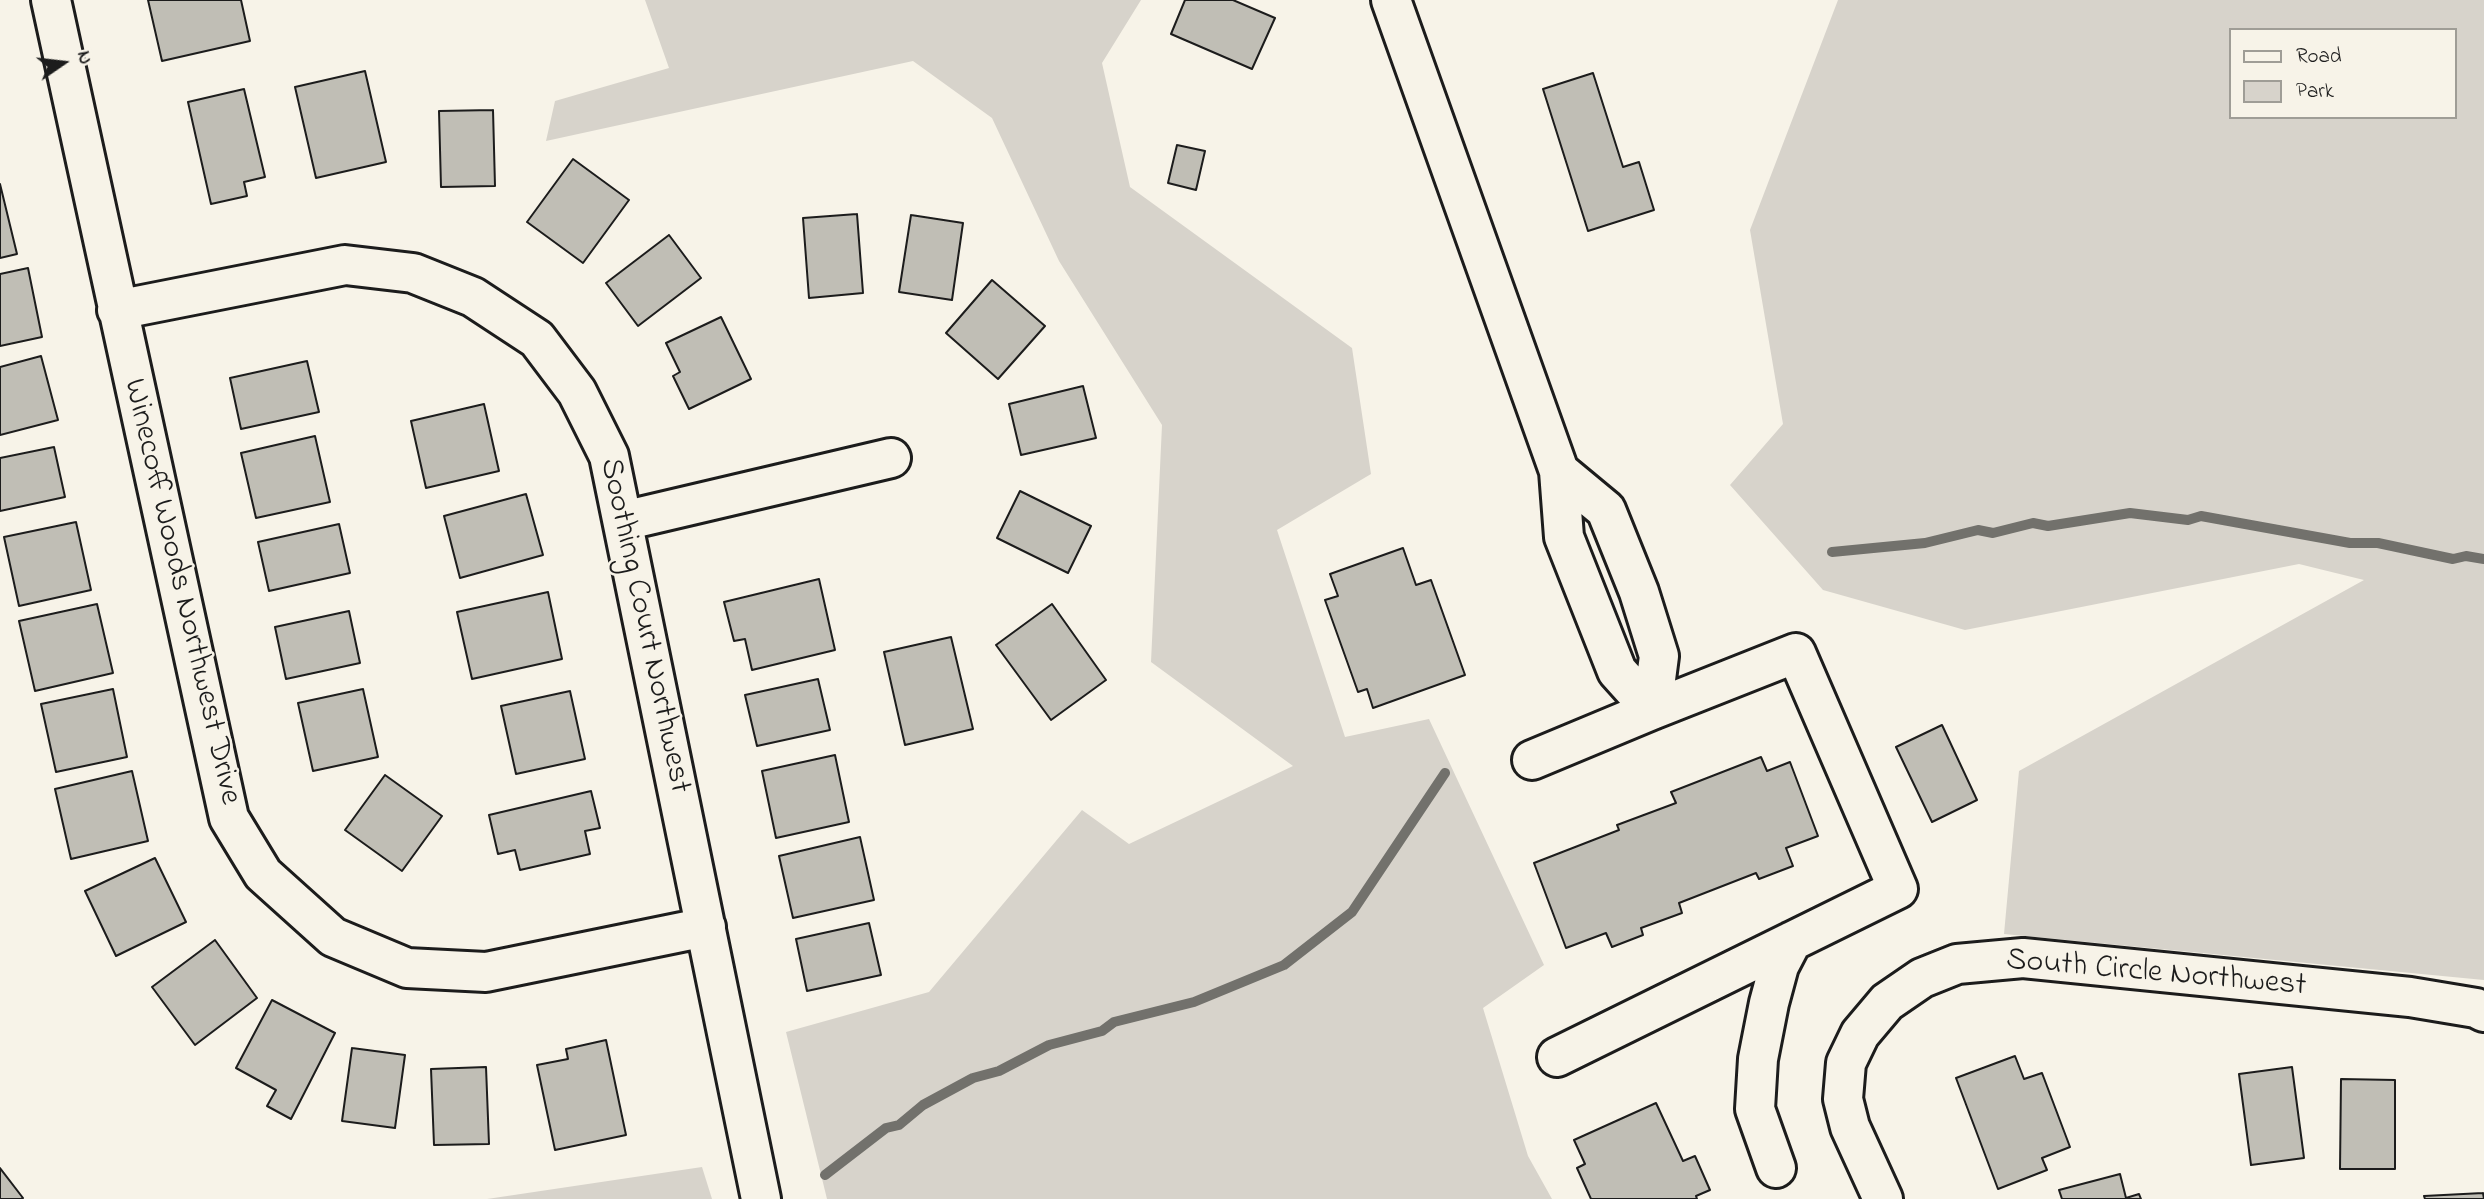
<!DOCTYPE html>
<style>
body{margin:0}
#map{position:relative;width:2484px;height:1199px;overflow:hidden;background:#f7f3e8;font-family:"Indie Flower",sans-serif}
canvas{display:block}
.legend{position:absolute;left:2229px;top:28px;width:228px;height:91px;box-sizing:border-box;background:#f7f3e8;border:2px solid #9f9d96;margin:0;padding:9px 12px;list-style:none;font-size:21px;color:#1c1c1c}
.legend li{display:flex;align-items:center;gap:14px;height:35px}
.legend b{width:35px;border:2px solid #9f9d96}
.north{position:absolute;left:28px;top:28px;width:70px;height:70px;-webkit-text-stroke:5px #f7f3e8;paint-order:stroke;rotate:76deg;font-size:19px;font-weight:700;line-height:28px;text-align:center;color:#1c1c1c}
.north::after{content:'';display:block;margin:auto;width:24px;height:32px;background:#1c1c1c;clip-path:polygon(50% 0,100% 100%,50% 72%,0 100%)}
</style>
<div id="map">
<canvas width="2484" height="1199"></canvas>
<ul class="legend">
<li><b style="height:9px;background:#f7f3e8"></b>Road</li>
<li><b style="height:19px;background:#d7d3cb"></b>Park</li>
</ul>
<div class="north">N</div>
</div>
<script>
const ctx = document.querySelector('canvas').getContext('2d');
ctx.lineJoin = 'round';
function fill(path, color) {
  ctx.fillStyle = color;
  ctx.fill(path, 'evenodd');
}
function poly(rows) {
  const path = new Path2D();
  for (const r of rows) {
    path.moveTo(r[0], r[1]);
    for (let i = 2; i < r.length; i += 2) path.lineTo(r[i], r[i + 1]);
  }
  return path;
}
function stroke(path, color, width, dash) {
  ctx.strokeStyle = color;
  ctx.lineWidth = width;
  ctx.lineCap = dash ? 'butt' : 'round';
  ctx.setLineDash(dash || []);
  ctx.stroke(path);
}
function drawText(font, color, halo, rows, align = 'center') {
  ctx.font = font + ' "Indie Flower",sans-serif';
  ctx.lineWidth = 5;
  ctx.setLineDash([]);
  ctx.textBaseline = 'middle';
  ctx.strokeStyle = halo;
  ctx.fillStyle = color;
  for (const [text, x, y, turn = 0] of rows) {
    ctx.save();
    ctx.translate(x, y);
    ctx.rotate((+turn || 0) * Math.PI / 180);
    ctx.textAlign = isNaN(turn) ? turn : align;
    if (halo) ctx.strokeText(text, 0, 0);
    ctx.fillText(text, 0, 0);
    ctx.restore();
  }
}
fill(poly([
 [645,0,1141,0,1102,63,1130,187,1352,348,1371,474,1277,530,1345,737,1429,719,1544,965,1483,1008,1528,1156,1552,1199,827,1199,786,1032,929,992,1082,810,1129,844,1293,766,1151,662,1162,425,1059,261,992,118,913,61,546,141,555,101,669,68],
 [1838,0,2484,0,2484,980,2004,934,2019,771,2364,580,2299,564,1965,630,1823,590,1730,485,1783,424,1750,230],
 [2230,30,2454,30,2454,117,2230,117],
 [702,1167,712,1199,487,1199]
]), '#d7d3cb');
stroke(poly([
 [1832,552,1925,543,1978,530,1993,533,2033,523,2048,526,2130,513,2188,520,2201,516,2350,543,2378,543,2453,559,2466,556,2484,559],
 [825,1175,886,1128,899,1125,923,1105,973,1078,999,1071,1049,1045,1102,1031,1114,1022,1194,1002,1284,965,1352,912,1445,773]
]), '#72716c', 10);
const building = poly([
 [148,0,241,0,250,41,162,61,148,0],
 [1185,0,1233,0,1275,18,1252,69,1171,34,1185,0],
 [365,71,386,162,316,178,295,87,365,71],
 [1593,73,1623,167,1639,162,1654,210,1588,231,1543,89,1593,73],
 [244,89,265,177,244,182,247,196,211,204,188,102,244,89],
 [493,110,495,186,441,187,439,111,493,110],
 [1177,145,1205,151,1196,190,1168,183,1177,145],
 [573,159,629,200,583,263,527,222,573,159],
 [0,184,17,254,0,258,0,184],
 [857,214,863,293,809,298,803,218,857,214],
 [911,215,963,223,952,300,899,292,911,215],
 [669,235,701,278,638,326,606,283,669,235],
 [28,268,42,337,0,346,0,274,28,268],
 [992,280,1045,326,998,379,946,333,992,280],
 [721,317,751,379,689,409,673,376,680,372,666,343,721,317],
 [41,356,58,420,0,435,0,367,41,356],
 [307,361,319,412,241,429,230,378,307,361],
 [1083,386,1096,438,1021,455,1009,404,1083,386],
 [484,404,499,471,426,488,411,421,484,404],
 [315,436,330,502,256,518,241,453,315,436],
 [54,447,65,497,0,511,0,458,54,447],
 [1020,491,1091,526,1068,573,997,538,1020,491],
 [526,494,543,555,460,578,444,516,526,494],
 [76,522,91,590,19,606,4,537,76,522],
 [339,524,350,573,269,591,258,542,339,524],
 [1403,548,1416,585,1431,580,1465,675,1373,708,1367,689,1358,692,1325,600,1338,596,1330,574,1403,548],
 [819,579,835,650,752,670,745,639,734,641,724,602,819,579],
 [548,592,562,659,472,679,457,612,548,592],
 [97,604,113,673,35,691,19,621,97,604],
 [1052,604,1106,680,1051,720,996,645,1052,604],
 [349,611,360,663,286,679,275,627,349,611],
 [951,637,973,729,905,745,884,652,951,637],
 [818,679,830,730,757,746,745,695,818,679],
 [113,689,127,757,56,772,41,704,113,689],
 [363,689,378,757,313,771,298,703,363,689],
 [570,691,585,759,516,774,501,706,570,691],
 [1942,725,1977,800,1932,822,1896,747,1942,725],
 [835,755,849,822,776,838,762,771,835,755],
 [1761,757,1767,771,1790,762,1818,836,1786,848,1793,866,1759,879,1756,873,1679,903,1682,913,1641,928,1643,935,1612,947,1606,933,1566,948,1534,863,1619,830,1617,825,1676,803,1671,792,1761,757],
 [132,771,148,841,71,859,55,789,132,771],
 [385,775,442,816,402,871,345,830,385,775],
 [591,791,600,828,585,831,590,854,520,870,515,850,498,854,489,815,591,791],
 [860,837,874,900,793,918,779,856,860,837],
 [155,858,186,922,116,956,85,891,155,858],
 [869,923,881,975,807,991,796,939,869,923],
 [215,940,257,998,195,1045,152,987,215,940],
 [272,1000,335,1033,291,1119,267,1106,276,1090,236,1068,272,1000],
 [606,1040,626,1135,555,1150,537,1065,568,1059,566,1049,606,1040],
 [352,1048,405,1055,395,1128,342,1121,352,1048],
 [2015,1056,2024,1079,2042,1073,2070,1147,2042,1158,2047,1170,1998,1189,1956,1078,2015,1056],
 [486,1067,489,1144,434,1145,431,1069,486,1067],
 [2292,1067,2304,1158,2251,1165,2239,1074,2292,1067],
 [2341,1079,2395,1080,2395,1169,2340,1169,2341,1079],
 [1656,1103,1683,1161,1695,1156,1710,1190,1696,1196,1697,1199,1591,1199,1577,1168,1585,1164,1574,1140,1656,1103],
 [0,1168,23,1198,21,1199,0,1199,0,1168],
 [2120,1174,2126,1198,2139,1194,2141,1199,2062,1199,2059,1190,2120,1174],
 [2483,1193,2484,1199,2425,1199,2424,1196,2483,1193]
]);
fill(building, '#c0beb5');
stroke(building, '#1c1c1c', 2);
const minor = poly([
 [51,0,229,818,263,874,333,937,407,968,486,972,706,927],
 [1391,0,1559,471,1564,537,1617,671,1652,710],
 [117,310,345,265,413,273,473,297,537,339,577,392,609,456,761,1199],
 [1559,471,1606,510,1639,592,1659,656,1652,710],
 [623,521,891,458],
 [1532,760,1652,710,1796,653,1898,889,1557,1057],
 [1776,1168,1755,1109,1758,1059,1769,1003,1779,966,1792,941],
 [1883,1199,1850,1127,1843,1099,1846,1063,1860,1034,1887,1002,1922,978,1957,964,2023,958,2410,997,2476,1008,2484,1012]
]);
stroke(minor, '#1c1c1c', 44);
stroke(minor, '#f7f3e8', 38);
drawText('32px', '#1c1c1c', '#f7f3e8', [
 ["Winecoff Woods Northwest Drive",180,592,77],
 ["Soothing Court Northwest",643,626,78],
 ["South Circle Northwest",2156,975,5]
]);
</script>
